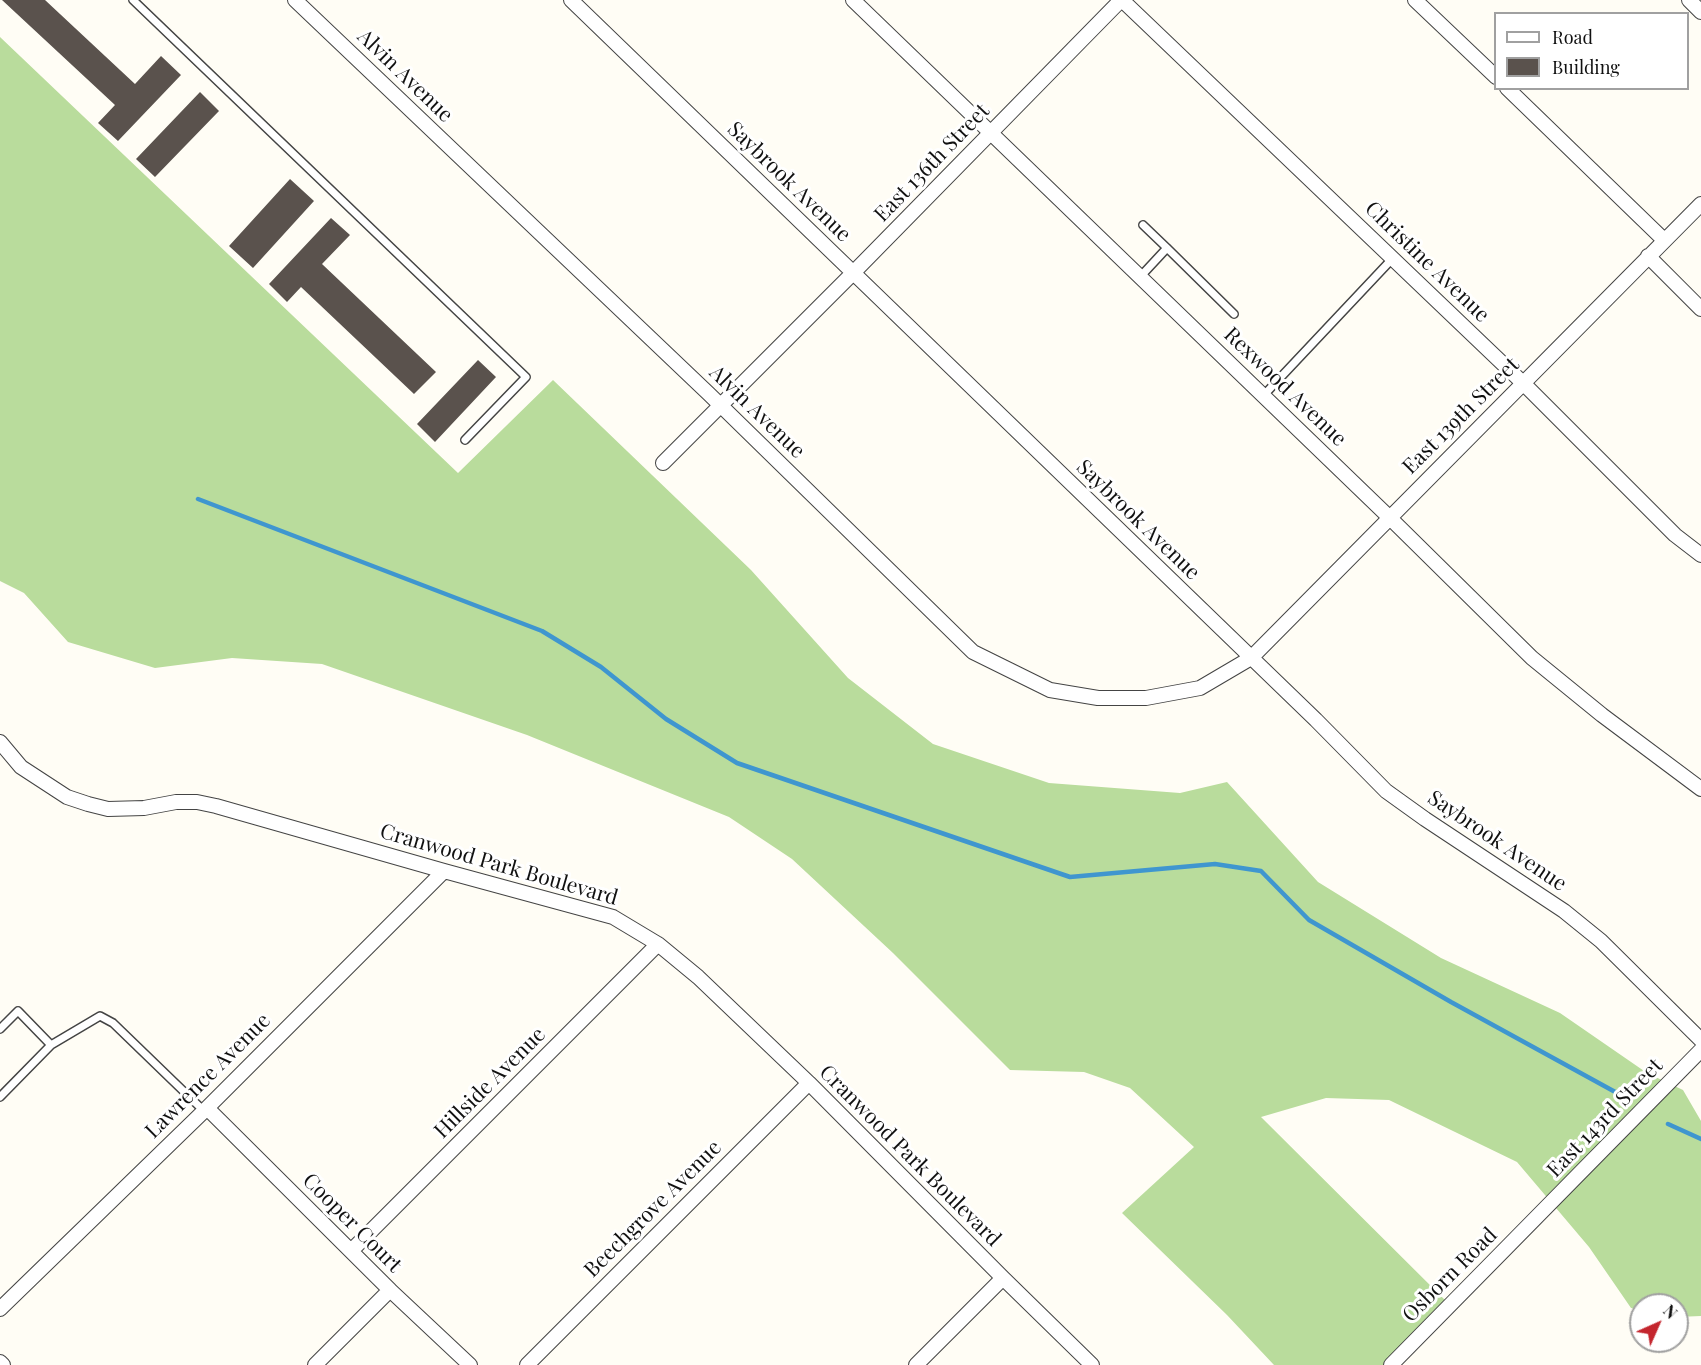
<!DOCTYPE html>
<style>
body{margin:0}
#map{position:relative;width:1701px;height:1365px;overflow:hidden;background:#fffdf5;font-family:"Playfair Display",serif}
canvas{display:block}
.legend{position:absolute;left:1494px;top:12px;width:195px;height:78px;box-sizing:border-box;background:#fff;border:2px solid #a0a0a0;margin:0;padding:8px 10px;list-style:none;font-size:18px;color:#111}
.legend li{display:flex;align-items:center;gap:12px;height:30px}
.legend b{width:30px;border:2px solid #a0a0a0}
.north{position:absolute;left:1629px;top:1293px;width:60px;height:60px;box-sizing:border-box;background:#fff;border:2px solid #a0a0a0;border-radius:50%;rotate:45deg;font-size:16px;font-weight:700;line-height:24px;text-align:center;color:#111}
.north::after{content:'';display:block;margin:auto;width:21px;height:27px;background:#c4262e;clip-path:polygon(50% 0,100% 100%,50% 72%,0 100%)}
</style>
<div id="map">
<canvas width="1701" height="1365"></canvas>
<ul class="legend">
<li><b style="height:8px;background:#fff"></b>Road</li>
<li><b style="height:16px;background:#5a524d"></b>Building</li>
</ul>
<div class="north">N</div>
</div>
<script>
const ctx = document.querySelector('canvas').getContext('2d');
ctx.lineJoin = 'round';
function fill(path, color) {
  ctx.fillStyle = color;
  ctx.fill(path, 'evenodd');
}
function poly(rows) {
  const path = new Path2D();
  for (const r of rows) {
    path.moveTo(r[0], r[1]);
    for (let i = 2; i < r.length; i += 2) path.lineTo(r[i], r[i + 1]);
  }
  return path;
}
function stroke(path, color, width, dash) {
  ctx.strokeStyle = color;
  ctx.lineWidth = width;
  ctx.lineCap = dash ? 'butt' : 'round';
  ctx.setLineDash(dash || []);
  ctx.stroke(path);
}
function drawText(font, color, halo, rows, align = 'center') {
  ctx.font = font + ' "Playfair Display",serif';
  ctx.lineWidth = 6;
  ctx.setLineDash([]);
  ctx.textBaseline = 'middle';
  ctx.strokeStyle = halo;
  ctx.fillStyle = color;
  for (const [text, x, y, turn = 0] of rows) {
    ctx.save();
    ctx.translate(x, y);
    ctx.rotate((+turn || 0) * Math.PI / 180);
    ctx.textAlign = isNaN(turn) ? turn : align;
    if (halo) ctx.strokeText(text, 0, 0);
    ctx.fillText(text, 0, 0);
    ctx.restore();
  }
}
fill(poly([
 [0,37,458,473,553,380,751,570,848,678,933,744,1049,783,1180,793,1227,782,1318,882,1441,958,1560,1013,1647,1073,1683,1090,1701,1121,1701,1316,1677,1317,1677,1305,1641,1305,1641,1310,1631,1308,1589,1247,1517,1162,1389,1100,1326,1098,1261,1117,1450,1305,1391,1365,1274,1365,1227,1315,1122,1213,1194,1147,1130,1088,1084,1072,1010,1070,893,953,792,859,729,817,527,735,322,664,232,658,155,668,68,642,24,593,0,581]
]), '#b9dc9c');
stroke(poly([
 [198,499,542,631,601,667,666,719,737,763,1070,877,1215,864,1261,871,1309,920,1451,1002,1628,1099],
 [1668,1124,1701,1139]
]), '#3f96cf', 4.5);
fill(poly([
 [2,0,45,0,135,84,161,56,181,75,118,141,98,123,115,105],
 [200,92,219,111,155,177,136,159],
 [290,179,314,201,253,268,229,246],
 [331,218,350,235,322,264,436,372,414,394,301,287,287,302,269,284],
 [478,360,496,377,435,442,417,424]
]), '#5a524d');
const lane = poly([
 [133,0,526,377,465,440],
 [1143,225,1167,248],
 [1140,277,1167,248,1234,314],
 [1263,396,1393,258],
 [0,1029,18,1011,51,1045,0,1097],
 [51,1045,100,1016,113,1023,204,1111]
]);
const street = poly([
 [295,0,709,394,973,652,1050,690,1098,698,1146,698,1200,688,1251,658,1701,204],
 [571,0,1316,720,1386,791,1425,819,1564,911,1601,941,1701,1040],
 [853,0,1390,518,1532,658,1602,715,1701,789],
 [1122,0,1524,384,1675,535,1701,555],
 [1415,0,1496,77],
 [1689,0,1701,12],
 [1507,88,1664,240],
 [1648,256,1701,309],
 [663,463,853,273,1121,0],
 [0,742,21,767,67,797,88,804,108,809,144,808,176,802,197,802,216,806,444,871,613,917,658,944,698,977,809,1083,1003,1278,1092,1365],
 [207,1108,390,1290,470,1365],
 [351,1251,658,944],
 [0,1309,204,1111,444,871],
 [0,1362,3,1365],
 [315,1365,390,1290],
 [527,1365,809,1083],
 [916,1365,1003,1278],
 [1391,1365,1701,1050]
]);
stroke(lane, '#444', 10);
stroke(street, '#444', 16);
stroke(lane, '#fff', 7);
stroke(street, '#fff', 14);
drawText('21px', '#111', '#fff', [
 ["Alvin Avenue",405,76,44],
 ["East 136th Street",932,163,-46],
 ["Saybrook Avenue",789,182,44],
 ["Christine Avenue",1427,262,44],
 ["Rexwood Avenue",1285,387,44],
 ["Alvin Avenue",757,412,44],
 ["East 139th Street",1461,416,-45],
 ["Saybrook Avenue",1138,520,44],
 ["Saybrook Avenue",1497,841,34],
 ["Cranwood Park Boulevard",499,865,16],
 ["Lawrence Avenue",208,1076,-45],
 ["Hillside Avenue",490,1083,-45],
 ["East 143rd Street",1605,1118,-46],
 ["Cranwood Park Boulevard",910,1156,45],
 ["Beechgrove Avenue",653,1209,-45],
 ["Cooper Court",352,1223,45],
 ["Osborn Road",1450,1275,-45]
]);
</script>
